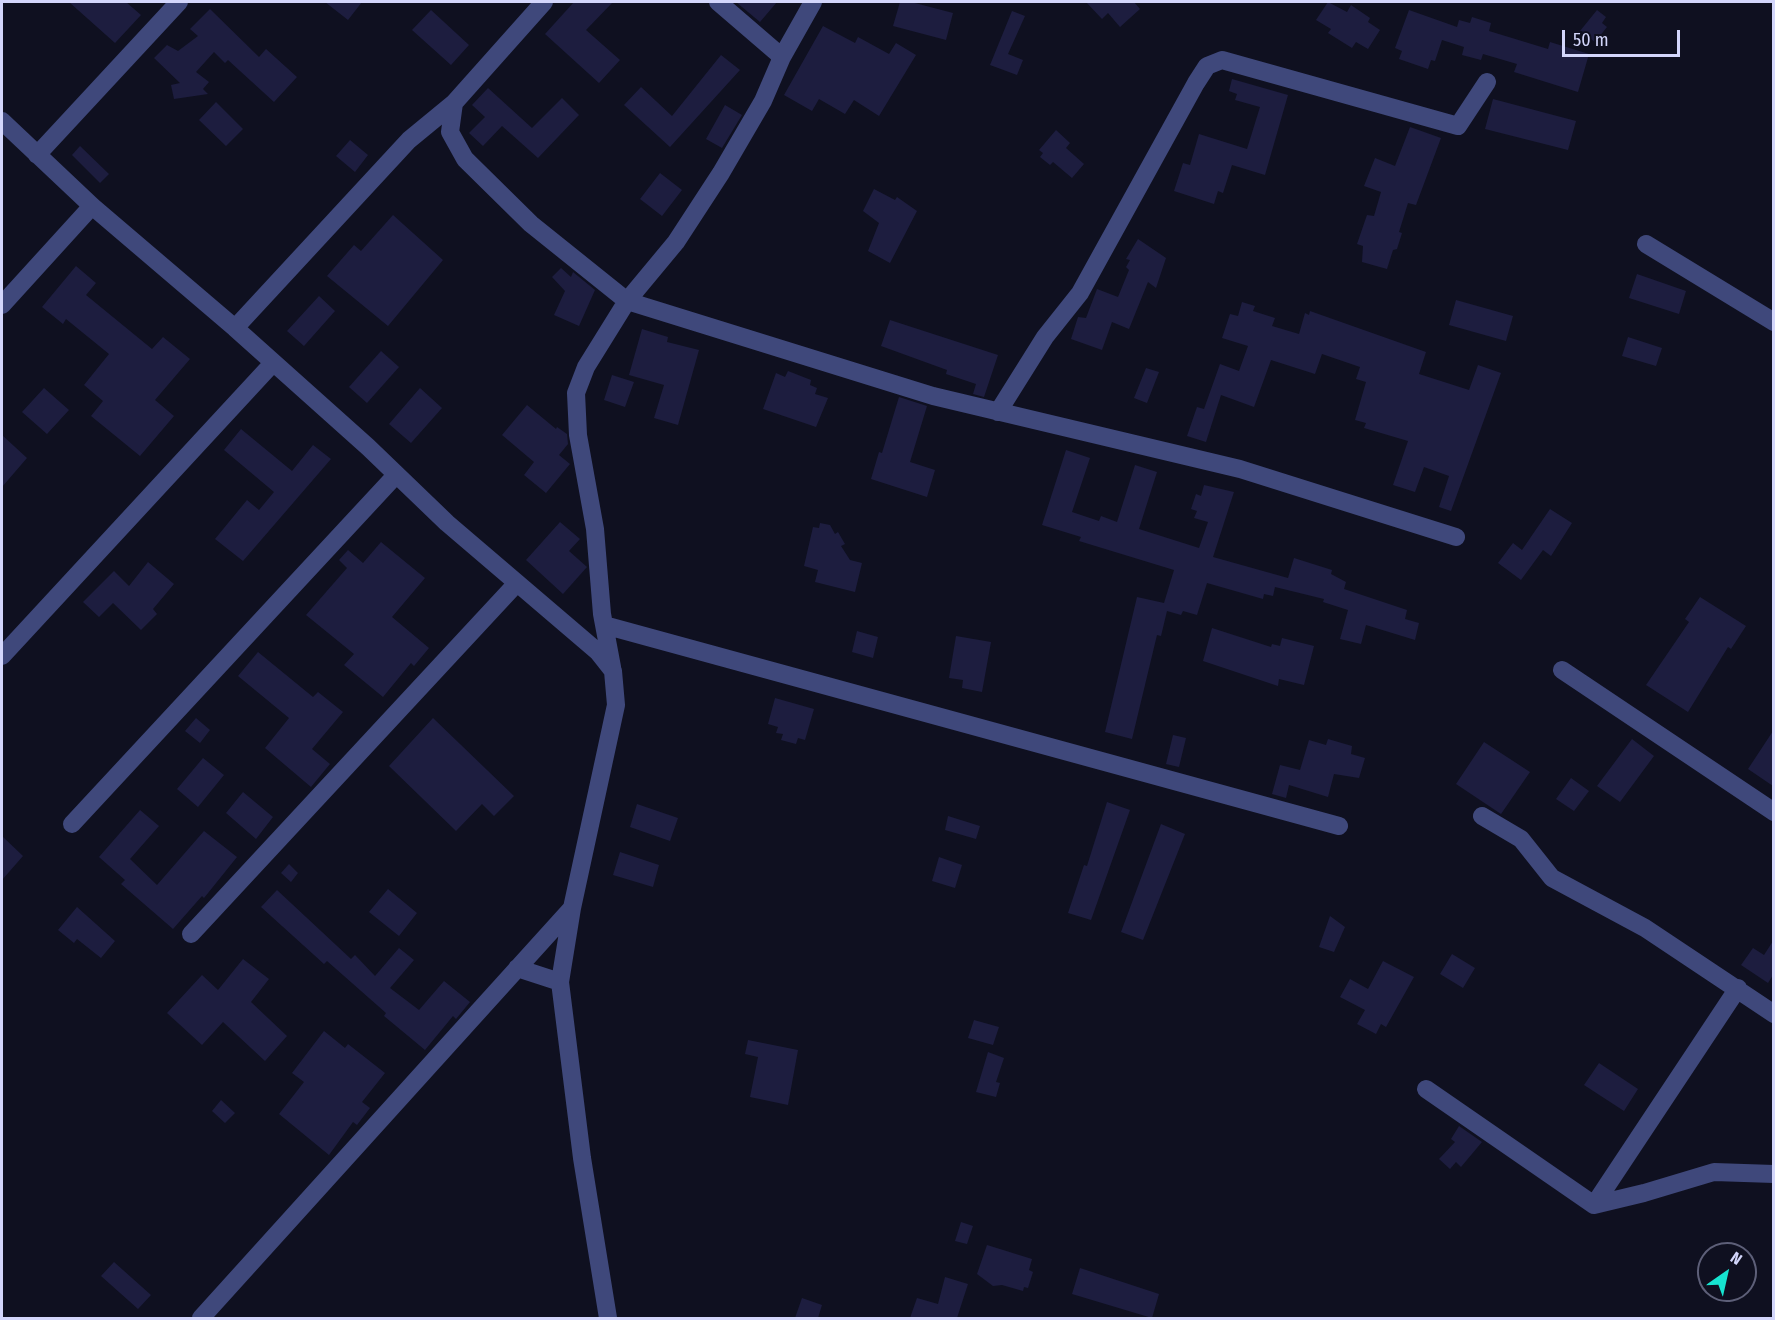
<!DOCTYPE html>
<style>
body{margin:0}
#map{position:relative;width:1775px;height:1320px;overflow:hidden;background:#0f1020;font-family:"Fira Sans Condensed",sans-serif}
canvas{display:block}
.frame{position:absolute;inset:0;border:3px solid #d3d6fb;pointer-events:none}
.north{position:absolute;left:1697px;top:1242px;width:60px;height:60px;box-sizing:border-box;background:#0f1020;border:2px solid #5d5f78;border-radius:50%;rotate:34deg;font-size:16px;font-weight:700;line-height:24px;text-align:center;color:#d3d6fb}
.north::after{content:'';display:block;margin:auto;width:21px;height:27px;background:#16e4d0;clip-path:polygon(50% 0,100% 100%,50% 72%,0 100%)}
.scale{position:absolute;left:1562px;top:30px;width:118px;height:27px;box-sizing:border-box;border:3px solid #d3d6fb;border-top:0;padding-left:8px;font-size:18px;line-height:21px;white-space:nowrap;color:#d3d6fb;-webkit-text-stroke:4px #0f1020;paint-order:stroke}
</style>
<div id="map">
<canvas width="1775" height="1320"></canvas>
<div class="frame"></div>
<div class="north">N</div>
<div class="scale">50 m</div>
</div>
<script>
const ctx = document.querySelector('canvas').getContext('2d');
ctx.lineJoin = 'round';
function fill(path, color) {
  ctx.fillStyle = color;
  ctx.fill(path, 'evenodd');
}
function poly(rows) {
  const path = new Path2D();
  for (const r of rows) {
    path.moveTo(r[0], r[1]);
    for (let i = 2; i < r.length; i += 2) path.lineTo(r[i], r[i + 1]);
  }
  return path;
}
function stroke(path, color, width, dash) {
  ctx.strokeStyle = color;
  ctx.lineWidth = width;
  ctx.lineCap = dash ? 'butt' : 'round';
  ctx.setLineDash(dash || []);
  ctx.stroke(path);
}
fill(poly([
 [69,2,126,2,141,15,115,43],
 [325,2,362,2,348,20],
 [574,2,613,2,586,30,620,60,599,83,545,34],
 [736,2,777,2,760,22],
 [900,2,911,2,953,13,946,40,893,26],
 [1086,2,1134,2,1140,9,1120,27,1108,13,1102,19],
 [1328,2,1347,12,1351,5,1370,18,1368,22,1380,30,1368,49,1356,42,1352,48,1328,33,1331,29,1316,20],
 [210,9,259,57,266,49,297,77,274,102,228,60,225,63,214,52,196,72,209,82,203,89,208,94,174,99,171,85,180,83,154,58,167,45,178,51,198,36,190,29],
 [431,10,469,45,451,65,412,30],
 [1409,10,1457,27,1459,20,1470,23,1472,17,1491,23,1489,31,1548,49,1550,42,1589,54,1578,92,1514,72,1517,64,1483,54,1481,60,1462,55,1464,47,1442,40,1435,61,1431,60,1428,69,1399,59,1402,51,1395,48],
 [1597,10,1606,17,1602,23,1607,27,1595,42,1580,31],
 [1012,11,1025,16,1008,54,1023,60,1017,75,990,65],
 [823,26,855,43,858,37,889,54,896,43,916,55,879,116,854,100,845,114,819,99,812,111,784,95],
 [721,55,740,70,670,147,624,105,641,87,672,116],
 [1232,79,1288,95,1265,175,1232,165,1223,193,1218,191,1214,204,1174,191,1183,163,1190,165,1199,134,1247,149,1260,107,1235,100,1237,94,1229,91],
 [488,88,532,128,562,98,579,115,538,158,502,126,483,146,469,133,485,117,472,105],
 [1493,99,1576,121,1568,150,1485,129],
 [216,102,243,129,226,146,199,120],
 [725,105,742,115,722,148,706,139],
 [1410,127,1441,138,1416,205,1408,203,1399,232,1402,233,1397,249,1393,250,1387,269,1362,262,1363,246,1357,244,1367,215,1374,216,1381,192,1364,186,1375,158,1395,166],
 [1056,130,1070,143,1066,148,1084,164,1072,178,1053,162,1050,165,1040,157,1043,153,1039,150],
 [350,140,368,155,355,172,336,156],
 [80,146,109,174,100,183,72,155],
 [660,173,682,190,662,216,640,199],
 [874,189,895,200,897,197,917,211,890,263,868,251,879,223,863,211],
 [393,215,443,260,388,326,327,276,354,245,361,251],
 [1138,239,1166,258,1156,288,1148,282,1129,329,1112,322,1102,350,1071,339,1078,317,1086,318,1097,289,1118,297,1129,270,1126,267,1130,260,1126,259],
 [76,266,96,283,86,295,152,349,163,337,190,359,155,400,174,416,140,456,91,416,103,401,84,385,109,354,66,319,63,324,42,307],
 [561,268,571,277,573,272,595,290,579,326,554,315,565,291,552,277],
 [1637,274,1686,291,1679,314,1629,298],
 [319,296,335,311,304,346,287,331],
 [1456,300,1513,316,1506,341,1449,325],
 [1242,302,1255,306,1253,311,1275,318,1272,326,1299,334,1305,313,1309,315,1310,311,1426,352,1419,374,1469,390,1478,365,1501,373,1451,511,1439,507,1449,476,1424,467,1415,492,1393,485,1408,441,1364,428,1366,423,1355,420,1366,382,1356,379,1360,367,1322,354,1315,374,1271,360,1254,407,1221,395,1206,442,1187,436,1197,407,1204,409,1220,364,1239,371,1248,346,1222,338,1230,314,1238,316],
 [890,320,998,355,984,397,973,394,976,384,946,374,947,370,881,346],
 [642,329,668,337,667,342,699,350,678,425,654,418,664,385,629,375],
 [1628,337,1662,348,1656,366,1622,356],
 [381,351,399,367,367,403,349,387],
 [1146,368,1159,372,1147,403,1134,398],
 [788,371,811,380,810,385,817,388,815,394,828,398,816,427,763,409,776,373,785,377],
 [612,375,634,382,625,407,604,400],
 [44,388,69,410,47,434,22,412],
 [420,388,442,408,411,443,389,424],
 [899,397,927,406,910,462,935,470,927,497,871,479,879,452,882,453],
 [527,405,556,429,557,427,567,434,568,444,559,455,570,464,546,493,524,475,534,462,502,435],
 [241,429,292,471,313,445,331,459,243,561,215,539,247,500,259,510,274,492,224,450],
 [2,435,27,458,2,487],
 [1066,450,1090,458,1072,512,1099,521,1101,516,1117,522,1135,465,1157,472,1139,529,1199,548,1208,522,1194,518,1197,511,1191,509,1196,494,1201,496,1204,485,1234,492,1213,557,1288,578,1294,558,1332,570,1331,574,1346,582,1344,589,1407,610,1405,619,1419,623,1415,640,1366,625,1361,644,1340,639,1348,610,1323,602,1324,599,1275,587,1273,596,1264,594,1263,599,1207,583,1197,615,1183,611,1181,615,1167,611,1161,636,1157,635,1132,739,1105,732,1137,597,1164,603,1174,570,1079,541,1081,537,1042,525],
 [1550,509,1572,523,1551,556,1543,550,1521,580,1498,563,1513,543,1522,550],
 [560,522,580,539,569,551,587,567,563,594,526,560],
 [820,523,830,525,835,534,838,532,845,544,841,546,850,560,862,563,855,592,815,582,818,570,804,566,813,527,819,528],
 [381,542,425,578,392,617,429,648,414,666,411,663,383,697,344,665,354,654,306,615,347,568,339,560,348,550,363,563],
 [148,562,174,584,153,609,157,614,141,630,113,603,99,617,83,602,114,571,129,586],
 [1700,597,1746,626,1731,649,1728,647,1688,712,1646,685,1689,622,1685,619],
 [1212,628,1271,647,1272,644,1280,646,1282,638,1314,646,1304,685,1279,679,1278,686,1203,661],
 [857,631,878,637,873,658,852,652],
 [956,636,991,642,982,692,962,688,963,680,949,678],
 [258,652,313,697,318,692,343,712,312,749,330,764,311,787,265,748,289,718,238,676],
 [775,698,814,709,805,740,798,738,796,744,781,740,783,734,776,733,778,727,768,724],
 [196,718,210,730,200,743,185,731],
 [433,718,514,796,494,816,482,804,456,831,389,766],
 [1773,731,1773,786,1748,769],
 [1173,735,1186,738,1179,767,1166,764],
 [1328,739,1352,746,1351,754,1365,758,1359,778,1334,774,1328,797,1289,785,1286,798,1272,794,1280,765,1300,770,1309,740,1326,745],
 [1632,739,1654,756,1620,802,1597,786],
 [1484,742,1530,772,1501,814,1456,784],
 [203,758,224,775,198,807,177,789],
 [1571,778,1589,791,1574,811,1556,799],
 [243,792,273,817,256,839,226,813],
 [1107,802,1130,810,1091,920,1068,913,1084,865,1087,866],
 [637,804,678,818,670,841,630,827],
 [140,810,159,826,130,859,157,885,204,831,237,857,204,898,202,896,173,929,121,884,125,880,99,857],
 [948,816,980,826,976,839,945,830],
 [1161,824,1185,834,1143,940,1121,932],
 [2,836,23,856,2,880],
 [620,852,659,865,653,887,613,875],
 [939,857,962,865,955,888,932,881],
 [289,864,298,873,291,882,281,873],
 [388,889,417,913,399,936,369,912],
 [277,890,351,959,355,955,375,976,399,948,414,960,390,988,419,1010,444,981,470,1002,456,1019,453,1016,425,1050,384,1016,386,1013,327,961,324,964,261,907],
 [77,907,115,941,101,958,77,939,74,943,58,930],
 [1330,916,1345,927,1334,952,1319,947],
 [1773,941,1773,975,1768,983,1741,965,1753,948,1764,955],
 [1452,954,1475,968,1463,988,1440,974],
 [243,959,269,979,251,1002,287,1036,265,1061,223,1022,202,1045,167,1013,202,975,218,990],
 [1383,961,1414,977,1386,1027,1381,1024,1376,1034,1357,1024,1365,1010,1340,997,1350,979,1368,989],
 [974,1020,999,1027,993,1045,968,1038],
 [324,1031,345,1048,348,1044,385,1073,362,1102,370,1108,357,1125,353,1122,329,1155,279,1114,304,1082,292,1073],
 [748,1040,798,1050,788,1105,750,1097,758,1057,745,1054],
 [988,1052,1004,1058,996,1082,1000,1083,996,1097,976,1092],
 [1599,1063,1638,1089,1624,1111,1584,1085],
 [221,1100,235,1113,225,1123,212,1111],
 [1459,1126,1482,1142,1461,1167,1456,1162,1450,1169,1439,1159,1455,1142,1451,1139],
 [961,1222,973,1226,967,1244,955,1241],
 [987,1245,1032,1259,1029,1270,1033,1272,1028,1288,1024,1287,1023,1291,1002,1285,993,1286,977,1274],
 [114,1262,151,1295,138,1309,101,1276],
 [1080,1268,1159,1294,1152,1318,1072,1294],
 [945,1277,968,1284,957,1318,910,1318,917,1298,938,1304],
 [802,1298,822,1305,818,1318,795,1318]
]), '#1d1d3f');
stroke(poly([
 [718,2,782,57],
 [454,103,450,132,465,159,531,224,627,301,933,396,1240,469,1456,537],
 [2,121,92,206,235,328,368,447,447,523,598,652,613,671,616,705,572,908,560,982,582,1158,608,1318],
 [37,155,179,2],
 [1646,244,1774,322],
 [2,305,92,206],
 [235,328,409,140,454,103,544,2],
 [998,412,1045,337,1080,293,1196,83,1207,66,1222,60,1458,126,1487,82],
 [604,625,1339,826],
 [2,656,273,363],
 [612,667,602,614,595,529,578,435,576,393,586,367,627,301,676,242,721,173,763,101,782,57,813,2],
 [1562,670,1774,812],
 [1482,816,1521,839,1552,878,1645,928,1774,1014],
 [72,824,396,475],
 [191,934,517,583],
 [517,968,560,982],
 [1426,1089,1594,1205,1644,1193,1714,1172,1774,1174],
 [1594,1205,1738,988],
 [201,1318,572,908]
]), '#3f487b', 18);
</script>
